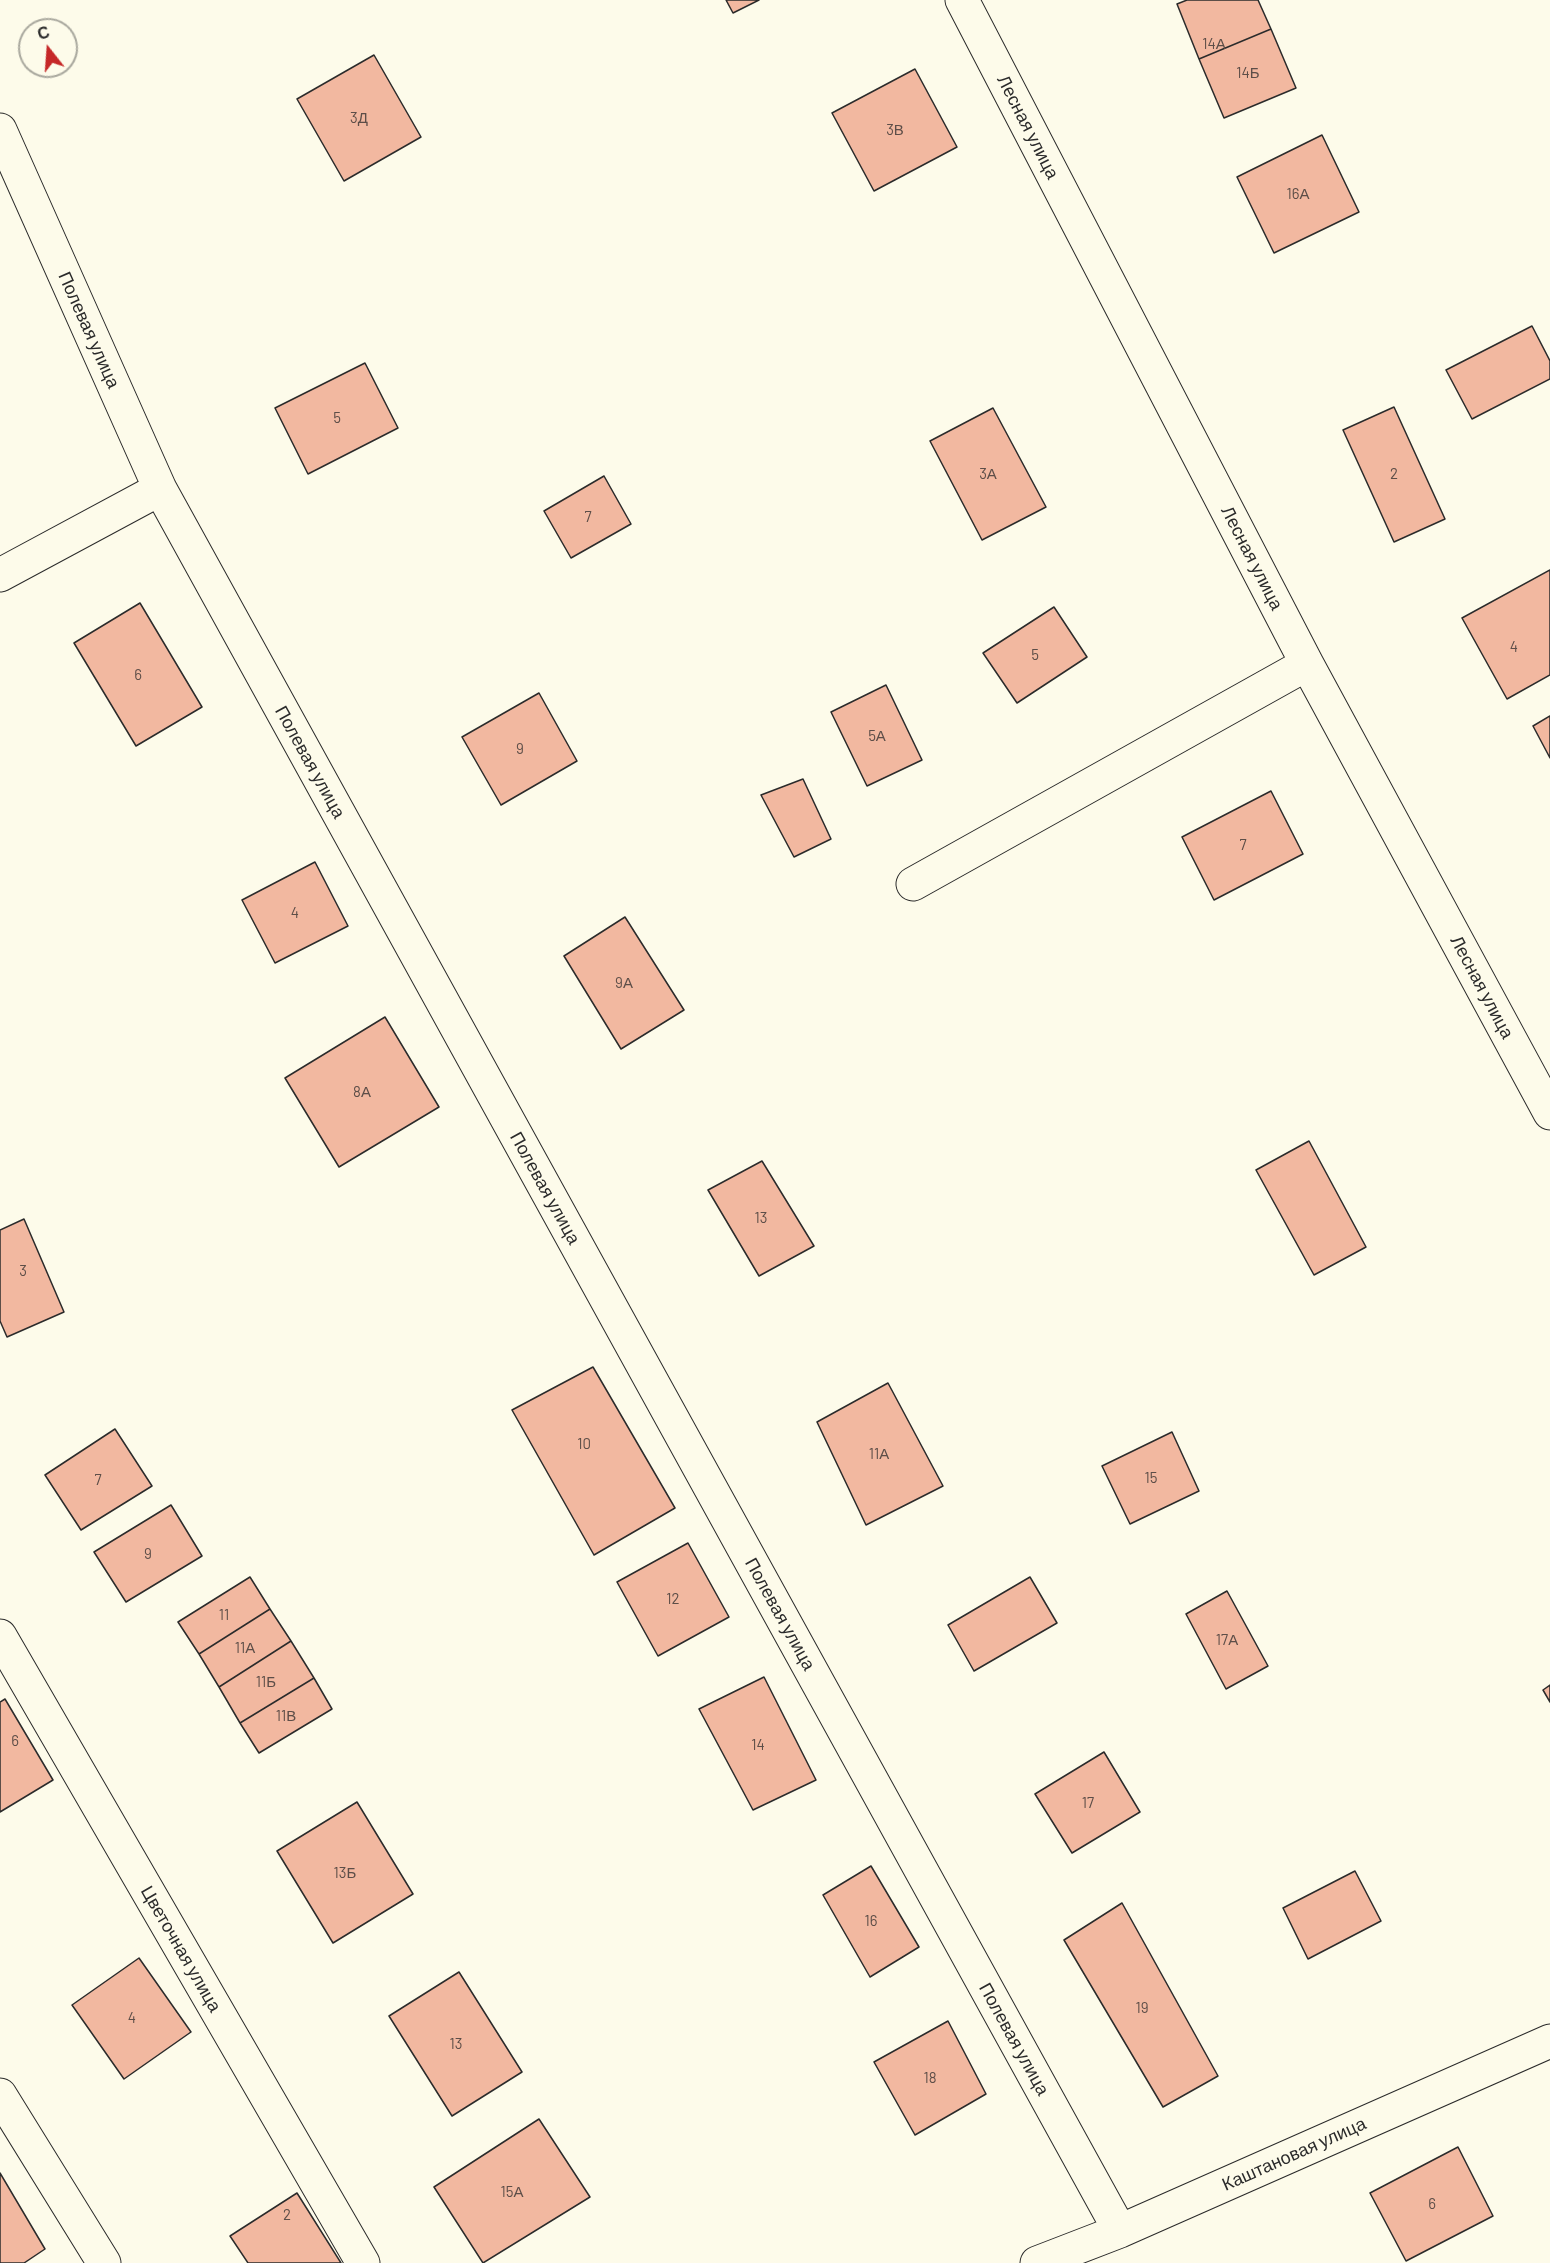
<!DOCTYPE html>
<meta charset="utf-8">
<style>
body{margin:0}
#map{position:relative;width:1550px;height:2263px;overflow:hidden;background:#fdfbea;font-family:Barlow,sans-serif}
canvas{display:block}
.north{position:absolute;left:18px;top:18px;width:60px;height:60px;box-sizing:border-box;background:#fdfbea;border:2px solid #a9a89e;border-radius:50%;rotate:343deg;font-size:16px;font-weight:700;line-height:24px;text-align:center;color:#2b2b2b}
.north::after{content:'';display:block;margin:auto;width:21px;height:27px;background:#c62828;clip-path:polygon(50% 0,100% 100%,50% 72%,0 100%)}
</style>
<div id="map">
<canvas width="1550" height="2263"></canvas>
<div class="north">С</div>
</div>
<script>
const ctx = document.querySelector('canvas').getContext('2d');
ctx.lineJoin = 'round';
function fill(path, color) {
  ctx.fillStyle = color;
  ctx.fill(path, 'evenodd');
}
function poly(rows) {
  const path = new Path2D();
  for (const r of rows) {
    path.moveTo(r[0], r[1]);
    for (let i = 2; i < r.length; i += 2) path.lineTo(r[i], r[i + 1]);
  }
  return path;
}
function stroke(path, color, width, dash) {
  ctx.strokeStyle = color;
  ctx.lineWidth = width;
  ctx.lineCap = dash ? 'butt' : 'round';
  ctx.setLineDash(dash || []);
  ctx.stroke(path);
}
function drawText(font, color, halo, rows, align = 'center') {
  ctx.font = font + ' Barlow,sans-serif';
  ctx.lineWidth = 4.5;
  ctx.setLineDash([]);
  ctx.textBaseline = 'middle';
  ctx.strokeStyle = halo;
  ctx.fillStyle = color;
  for (const [text, x, y, turn = 0] of rows) {
    ctx.save();
    ctx.translate(x, y);
    ctx.rotate((+turn || 0) * Math.PI / 180);
    ctx.textAlign = isNaN(turn) ? turn : align;
    if (halo) ctx.strokeText(text, 0, 0);
    ctx.fillText(text, 0, 0);
    ctx.restore();
  }
}
const building = poly([
 [726,0,759,0,733,13,726,0],
 [1187,0,1258,0,1271,29,1199,59,1177,4,1187,0],
 [1271,29,1296,88,1224,118,1199,59,1271,29],
 [374,55,421,137,344,181,297,99,374,55],
 [915,69,957,147,874,191,832,113,915,69],
 [1322,135,1359,212,1274,253,1237,177,1322,135],
 [1532,326,1550,361,1550,379,1472,419,1446,370,1532,326],
 [365,363,398,428,308,474,275,408,365,363],
 [1394,407,1445,519,1394,542,1343,430,1394,407],
 [993,408,1046,507,982,540,930,441,993,408],
 [604,476,631,524,571,558,544,511,604,476],
 [1550,570,1550,675,1507,699,1462,618,1550,570],
 [140,603,202,707,136,746,74,643,140,603],
 [1054,607,1087,657,1017,703,983,653,1054,607],
 [886,685,922,760,867,786,831,712,886,685],
 [539,693,577,761,501,805,462,737,539,693],
 [1550,716,1550,758,1533,726,1550,716],
 [803,779,831,839,794,857,761,795,803,779],
 [1271,791,1303,854,1214,900,1182,837,1271,791],
 [315,862,348,926,275,963,242,900,315,862],
 [625,917,684,1010,621,1049,564,956,625,917],
 [385,1017,439,1107,339,1167,285,1078,385,1017],
 [1309,1141,1366,1247,1314,1275,1256,1170,1309,1141],
 [762,1161,814,1246,759,1276,708,1190,762,1161],
 [24,1219,64,1312,7,1337,0,1321,0,1230,24,1219],
 [593,1367,675,1508,594,1555,512,1410,593,1367],
 [888,1383,943,1486,866,1525,817,1422,888,1383],
 [115,1429,152,1486,81,1530,45,1475,115,1429],
 [1172,1432,1199,1491,1130,1524,1102,1466,1172,1432],
 [171,1505,202,1556,126,1602,94,1552,171,1505],
 [688,1543,729,1617,658,1656,617,1582,688,1543],
 [250,1577,270,1609,199,1654,178,1622,250,1577],
 [1030,1577,1057,1623,974,1671,948,1625,1030,1577],
 [1227,1591,1268,1666,1226,1689,1186,1614,1227,1591],
 [270,1609,291,1641,219,1687,199,1654,270,1609],
 [291,1641,314,1678,240,1723,219,1687,291,1641],
 [764,1677,816,1780,753,1810,699,1709,764,1677],
 [314,1678,332,1709,259,1753,240,1723,314,1678],
 [1550,1685,1550,1702,1543,1690,1550,1685],
 [5,1699,53,1780,0,1812,0,1702,5,1699],
 [1104,1752,1140,1812,1072,1853,1035,1794,1104,1752],
 [357,1802,413,1894,333,1943,277,1851,357,1802],
 [871,1866,919,1947,870,1977,823,1895,871,1866],
 [1355,1871,1381,1921,1308,1959,1283,1908,1355,1871],
 [1122,1903,1218,2076,1163,2107,1064,1940,1122,1903],
 [139,1958,191,2032,124,2079,72,2005,139,1958],
 [459,1972,522,2072,452,2116,389,2016,459,1972],
 [948,2021,986,2094,915,2135,874,2062,948,2021],
 [539,2119,590,2197,483,2263,434,2187,539,2119],
 [1458,2147,1493,2216,1406,2261,1370,2193,1458,2147],
 [0,2173,45,2249,24,2263,0,2263,0,2173],
 [297,2193,341,2263,248,2263,230,2236,297,2193]
]);
fill(building, '#f2b8a0');
stroke(building, '#2b2b2b', 1.5);
const street = poly([
 [962,0,1307,664,1550,1113],
 [0,130,160,489,1120,2231],
 [0,575,160,489],
 [913,884,1307,664],
 [0,1636,363,2263],
 [0,2095,104,2263],
 [1037,2263,1120,2231,1550,2041]
]);
stroke(street, '#2b2b2b', 35);
stroke(street, '#fdfbea', 33);
drawText('15px', '#5d4e48', null, [
 ["14А",1214,44],
 ["14Б",1248,73],
 ["3Д",359,118],
 ["3В",895,130],
 ["16А",1298,194],
 ["5",337,418],
 ["3А",988,474],
 ["2",1394,474],
 ["7",588,517],
 ["4",1514,647],
 ["5",1035,655],
 ["6",138,675],
 ["5А",877,736],
 ["9",520,749],
 ["7",1243,845],
 ["4",295,913],
 ["9А",624,983],
 ["8А",362,1092],
 ["13",761,1218],
 ["3",23,1271],
 ["10",584,1444],
 ["11А",879,1454],
 ["15",1151,1478],
 ["7",98,1480],
 ["9",148,1554],
 ["12",673,1599],
 ["11",224,1615],
 ["17А",1227,1640],
 ["11А",245,1648],
 ["11Б",266,1682],
 ["11В",286,1716],
 ["6",15,1741],
 ["14",758,1745],
 ["17",1088,1803],
 ["13Б",345,1873],
 ["16",871,1921],
 ["19",1142,2008],
 ["4",132,2018],
 ["13",456,2044],
 ["18",930,2078],
 ["15А",512,2192],
 ["6",1432,2204],
 ["2",287,2215]
]);
drawText('18px', '#2b2b2b', '#fdfbea', [
 ["Лесная улица",1028,127,63],
 ["Полевая улица",89,330,66],
 ["Лесная улица",1252,558,63],
 ["Полевая улица",310,762,61],
 ["Лесная улица",1482,987,62],
 ["Полевая улица",545,1188,61],
 ["Полевая улица",780,1614,61],
 ["Цветочная улица",181,1949,60],
 ["Полевая улица",1014,2039,61],
 ["Каштановая улица",1294,2154,-24]
]);
</script>
